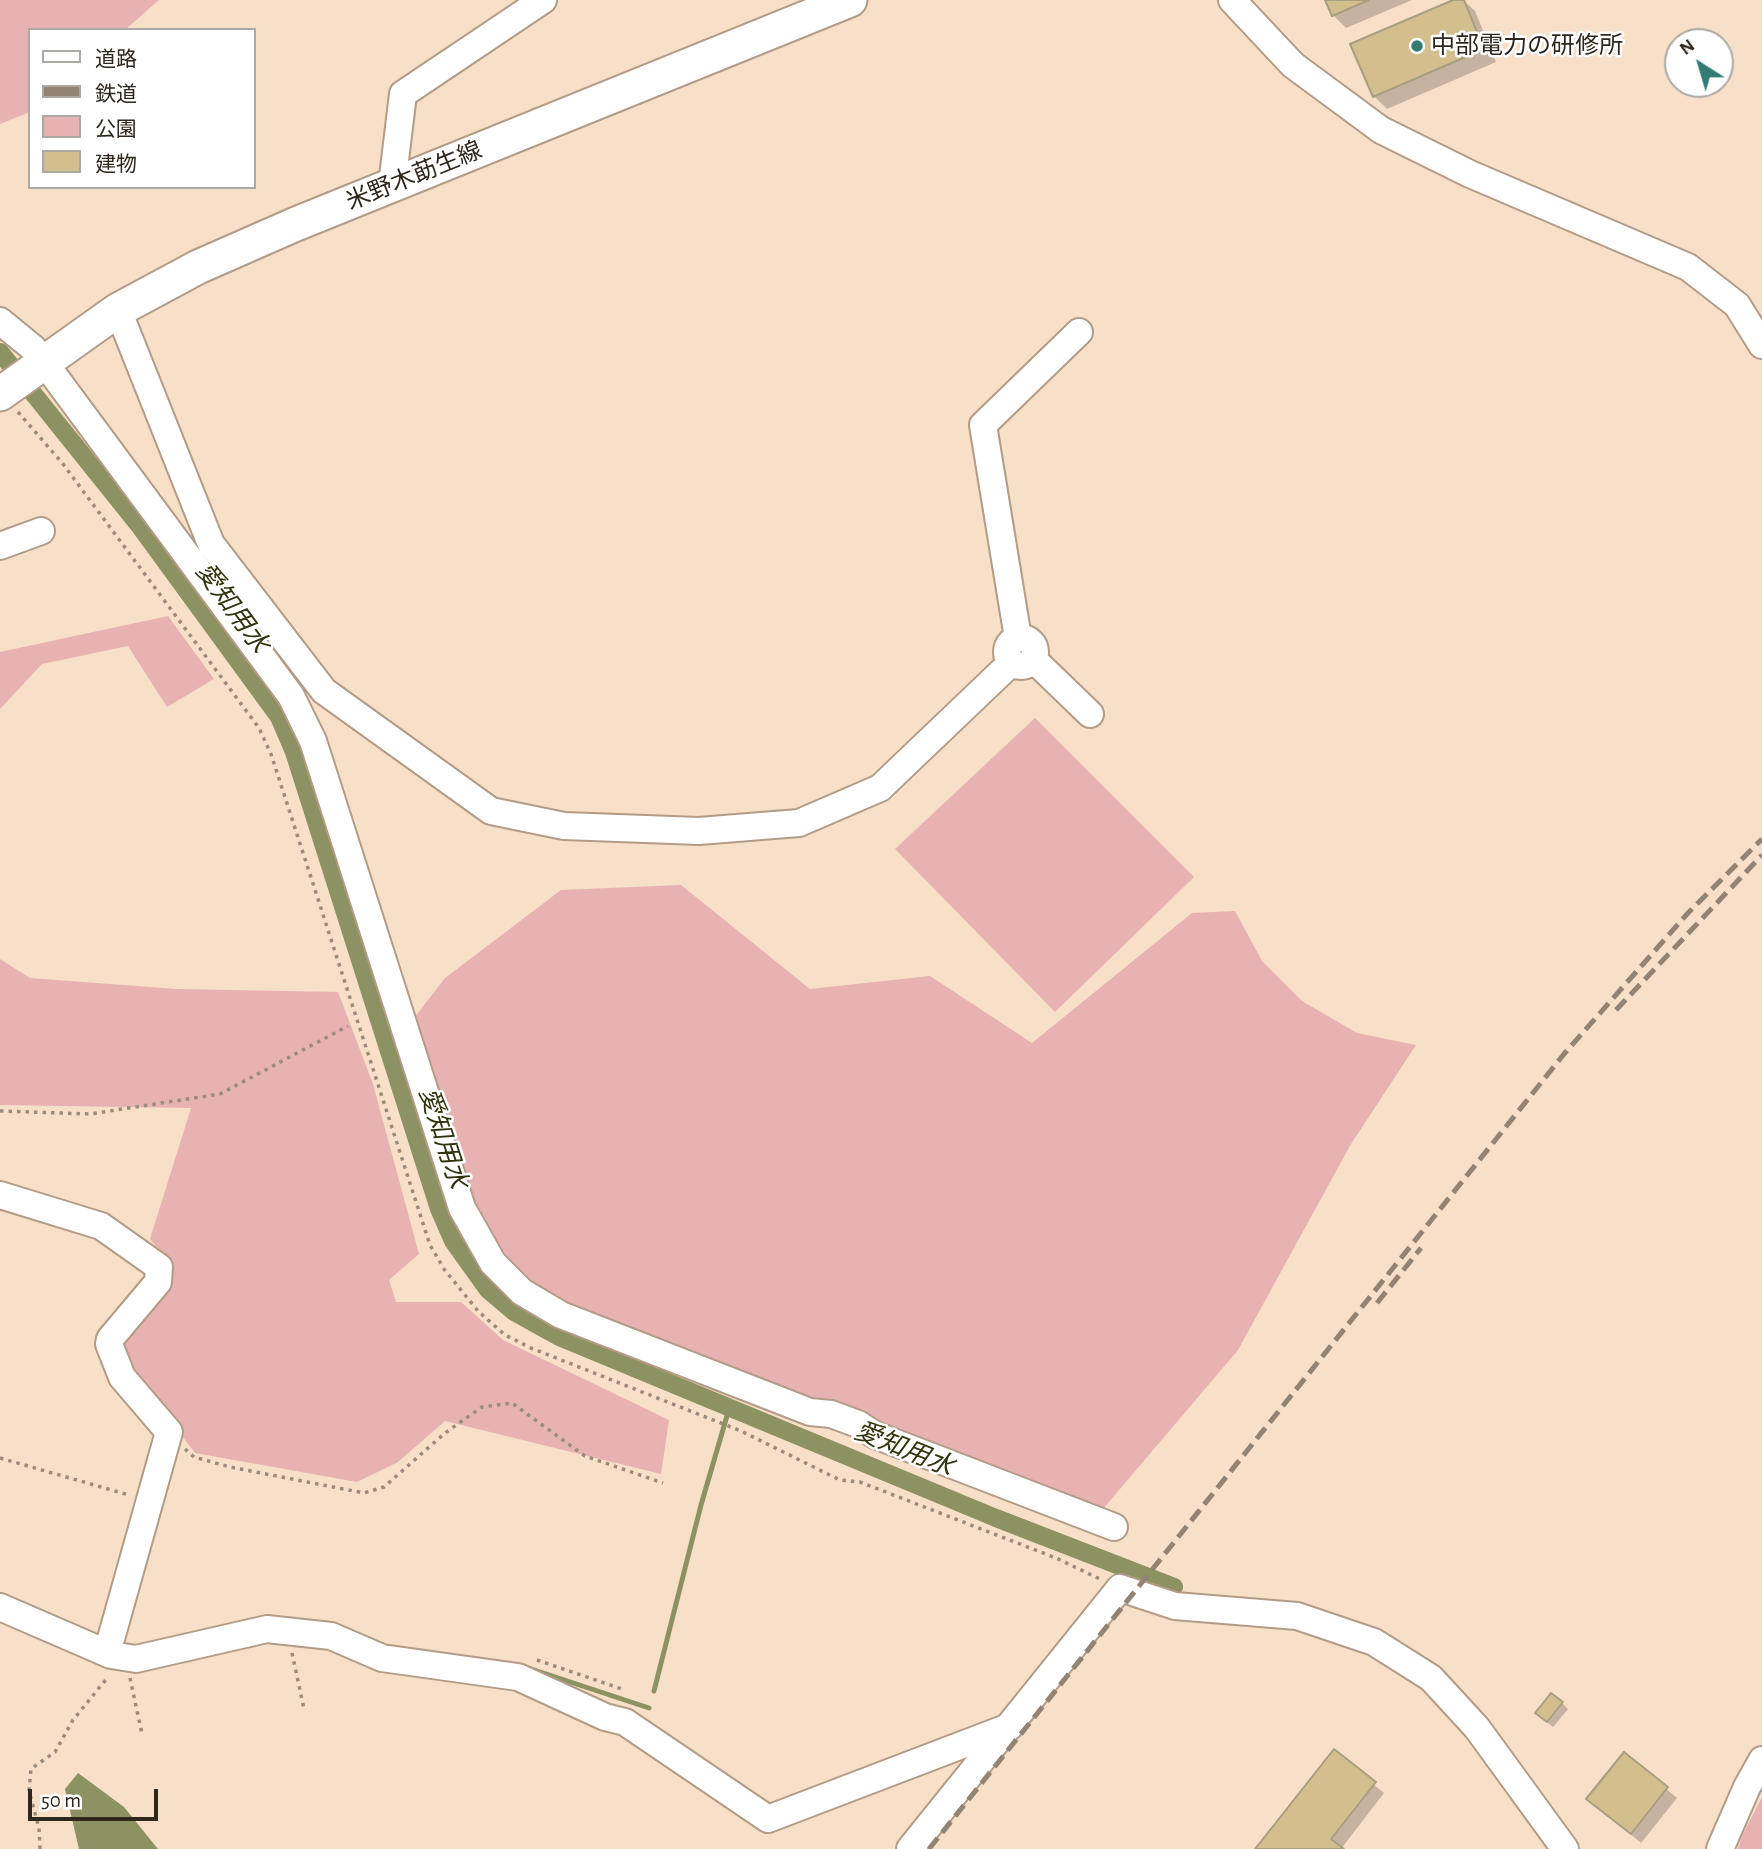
<!DOCTYPE html>
<meta charset="utf-8">
<style>
body{margin:0}
#map{position:relative;width:1762px;height:1849px;overflow:hidden;background:#f7dfc8;font-family:"Alegreya Sans","Noto Sans JP",sans-serif}
canvas{display:block}
.legend{position:absolute;left:28px;top:28px;width:228px;height:161px;box-sizing:border-box;background:#fff;border:2px solid #aca9a5;margin:0;padding:9px 12px;list-style:none;font-size:21px;color:#2f271e}
.legend li{display:flex;align-items:center;gap:14px;height:35px}
.legend b{width:35px;border:2px solid #aca9a5}
.north{position:absolute;left:1664px;top:28px;width:70px;height:70px;box-sizing:border-box;background:#fff;border:2px solid #aca9a5;border-radius:50%;rotate:323deg;font-size:19px;font-weight:700;line-height:28px;text-align:center;color:#2f271e}
.north::after{content:'';display:block;margin:auto;width:24px;height:32px;background:#347b74;clip-path:polygon(50% 0,100% 100%,50% 72%,0 100%)}
.scale{position:absolute;left:28px;top:1789px;width:130px;height:32px;box-sizing:border-box;border:4px solid #2f271e;border-top:0;padding-left:9px;font-size:21px;line-height:24px;white-space:nowrap;color:#2f271e;-webkit-text-stroke:5px #fff;paint-order:stroke}
</style>
<div id="map">
<canvas width="1762" height="1849"></canvas>
<ul class="legend">
<li><b style="height:9px;background:#fff"></b>道路</li>
<li><b style="height:9px;background:#938373"></b>鉄道</li>
<li><b style="height:19px;background:#e8b2b3"></b>公園</li>
<li><b style="height:19px;background:#d2bf8d"></b>建物</li>
</ul>
<div class="north">N</div>
<div class="scale">50 m</div>
</div>
<script>
const ctx = document.querySelector('canvas').getContext('2d');
ctx.lineJoin = 'round';
function fill(path, color) {
  ctx.fillStyle = color;
  ctx.fill(path, 'evenodd');
}
function poly(rows) {
  const path = new Path2D();
  for (const r of rows) {
    if (r.length === 3) {
      path.moveTo(r[0] + r[2], r[1]);
      path.arc(r[0], r[1], r[2], 0, 2 * Math.PI);
      continue;
    }
    path.moveTo(r[0], r[1]);
    for (let i = 2; i < r.length; i += 2) path.lineTo(r[i], r[i + 1]);
  }
  return path;
}
function stroke(path, color, width, dash) {
  ctx.strokeStyle = color;
  ctx.lineWidth = width;
  ctx.lineCap = dash ? 'butt' : 'round';
  ctx.setLineDash(dash || []);
  ctx.stroke(path);
}
function drawText(font, color, halo, rows, align = 'center') {
  ctx.font = font + ' "Alegreya Sans","Noto Sans JP",sans-serif';
  ctx.lineWidth = 5;
  ctx.setLineDash([]);
  ctx.textBaseline = 'middle';
  ctx.strokeStyle = halo;
  ctx.fillStyle = color;
  for (const [text, x, y, turn = 0] of rows) {
    ctx.save();
    ctx.translate(x, y);
    ctx.rotate((+turn || 0) * Math.PI / 180);
    ctx.textAlign = isNaN(turn) ? turn : align;
    if (halo) ctx.strokeText(text, 0, 0);
    ctx.fillText(text, 0, 0);
    ctx.restore();
  }
}
fill(poly([
 [0,0,159,0,125,30,30,30,30,112,0,124],
 [168,616,214,679,167,707,128,646,42,664,0,709,0,652],
 [1035,718,1194,877,1055,1012,895,849],
 [681,885,810,989,930,976,1032,1043,1192,913,1235,911,1262,961,1302,1001,1357,1033,1416,1045,1351,1144,1238,1350,1103,1509,817,1418,722,1393,506,1274,462,1203,414,1018,445,978,561,890],
 [0,959,30,978,176,989,338,992,373,1084,419,1254,389,1280,396,1302,461,1302,503,1340,669,1420,661,1474,445,1421,398,1462,357,1482,195,1453,112,1344,169,1262,150,1239,191,1108,0,1105],
 [1762,1797,1762,1849,1738,1849,1741,1838]
]), '#e8b2b3');
fill(poly([
 [78,1773,124,1807,158,1849,79,1849,65,1789]
]), '#8c9261');
fill(poly([
 [1327,0,1412,0,1346,28,1333,15],
 [1457,0,1463,0,1475,11,1496,62,1387,109,1374,96],
 [1562,1703,1568,1709,1553,1727,1543,1719],
 [1334,1752,1384,1793,1341,1849,1257,1849],
 [1624,1754,1677,1798,1641,1843,1589,1799]
]), '#0003');
stroke(poly([
 [522,1666,649,1708],
 [654,1691,701,1505,729,1409]
]), '#8c9261', 5);
stroke(poly([
 [0,352,138,524,279,717,294,752,439,1209,453,1241,488,1290,514,1312,559,1337,996,1518,1174,1587]
]), '#8c9261', 18);
const building = poly([
 [1325,0,1369,0,1332,16,1325,0],
 [1453,0,1464,0,1484,49,1373,97,1350,44,1453,0],
 [1551,1693,1563,1702,1547,1722,1535,1713,1551,1693],
 [1334,1749,1376,1782,1331,1839,1344,1849,1255,1849,1334,1749],
 [1624,1752,1668,1787,1631,1834,1586,1799,1624,1752]
]);
fill(building, '#d2bf8d');
stroke(building, '#a89e82', 2);
const minor = poly([
 [1232,0,1293,65,1381,130,1470,174,1688,267,1737,305,1762,345],
 [392,185,403,94,543,0],
 [118,310,211,544,324,691,491,811,564,826,699,831,799,823,880,788,1012,662],
 [0,321,33,348,44,362,291,696,313,741,462,1208,493,1263,522,1292,561,1315,810,1412,831,1414,858,1424,875,1435,1114,1527],
 [0,546,41,531],
 [1018,638,983,425,1079,332],
 [1021,652,14],
 [1033,659,1090,714],
 [0,1195,101,1226,159,1267,158,1282,110,1339,109,1344,122,1377,169,1432,107,1653],
 [0,1607,111,1655,136,1659,267,1629,331,1636,382,1658,518,1677,605,1717,625,1722,768,1819,1009,1727],
 [910,1849,1120,1588,1175,1606,1297,1616,1374,1642,1431,1678,1477,1728,1565,1849],
 [1720,1849,1747,1787,1762,1760]
]);
const major = poly([
 [0,394,118,310,198,267,296,224,850,0]
]);
stroke(minor, '#b39c87', 30);
stroke(major, '#b39c87', 37);
stroke(poly([
 [18,412,63,464,259,728,271,754,430,1245,444,1269,478,1311,505,1335,531,1348,741,1431,840,1480,860,1482,1056,1558,1102,1580],
 [0,1111,90,1114,220,1094,348,1026],
 [185,1449,194,1457,230,1467,364,1493,384,1487,445,1433,482,1407,512,1403,585,1456,663,1483],
 [0,1458,129,1495],
 [292,1653,304,1709],
 [537,1660,622,1689],
 [130,1678,142,1734],
 [40,1849,39,1828,29,1791,31,1769,55,1752,73,1720,108,1677]
]), '#9d8c7b', 3.5, [3.5, 5]);
stroke(minor, '#fff', 26);
stroke(major, '#fff', 33);
stroke(poly([
 [1616,1010,1762,855],
 [1377,1303,1421,1248],
 [929,1849,1564,1054,1688,913,1762,839]
]), '#938373', 5, [14, 7]);
for (const [x, y, r, color] of [
 [1417,46,7,"#347b74"]
]) {
  const dot = new Path2D();
  dot.arc(x, y, r, 0, 2 * Math.PI);
  ctx.fillStyle = color;
  ctx.fill(dot);
  stroke(dot, '#fff', 2.5);
}
drawText('24px', '#2f271e', '#fff', [
 ["中部電力の研修所",1431,46]
], 'left');
drawText('24px', '#2f271e', '#fff', [
 ["米野木莇生線",414,176,-22]
]);
drawText('italic 26px', '#31340c', '#fff', [
 ["愛知用水",232,608,54],
 ["愛知用水",443,1138,72],
 ["愛知用水",904,1449,22]
]);
</script>
